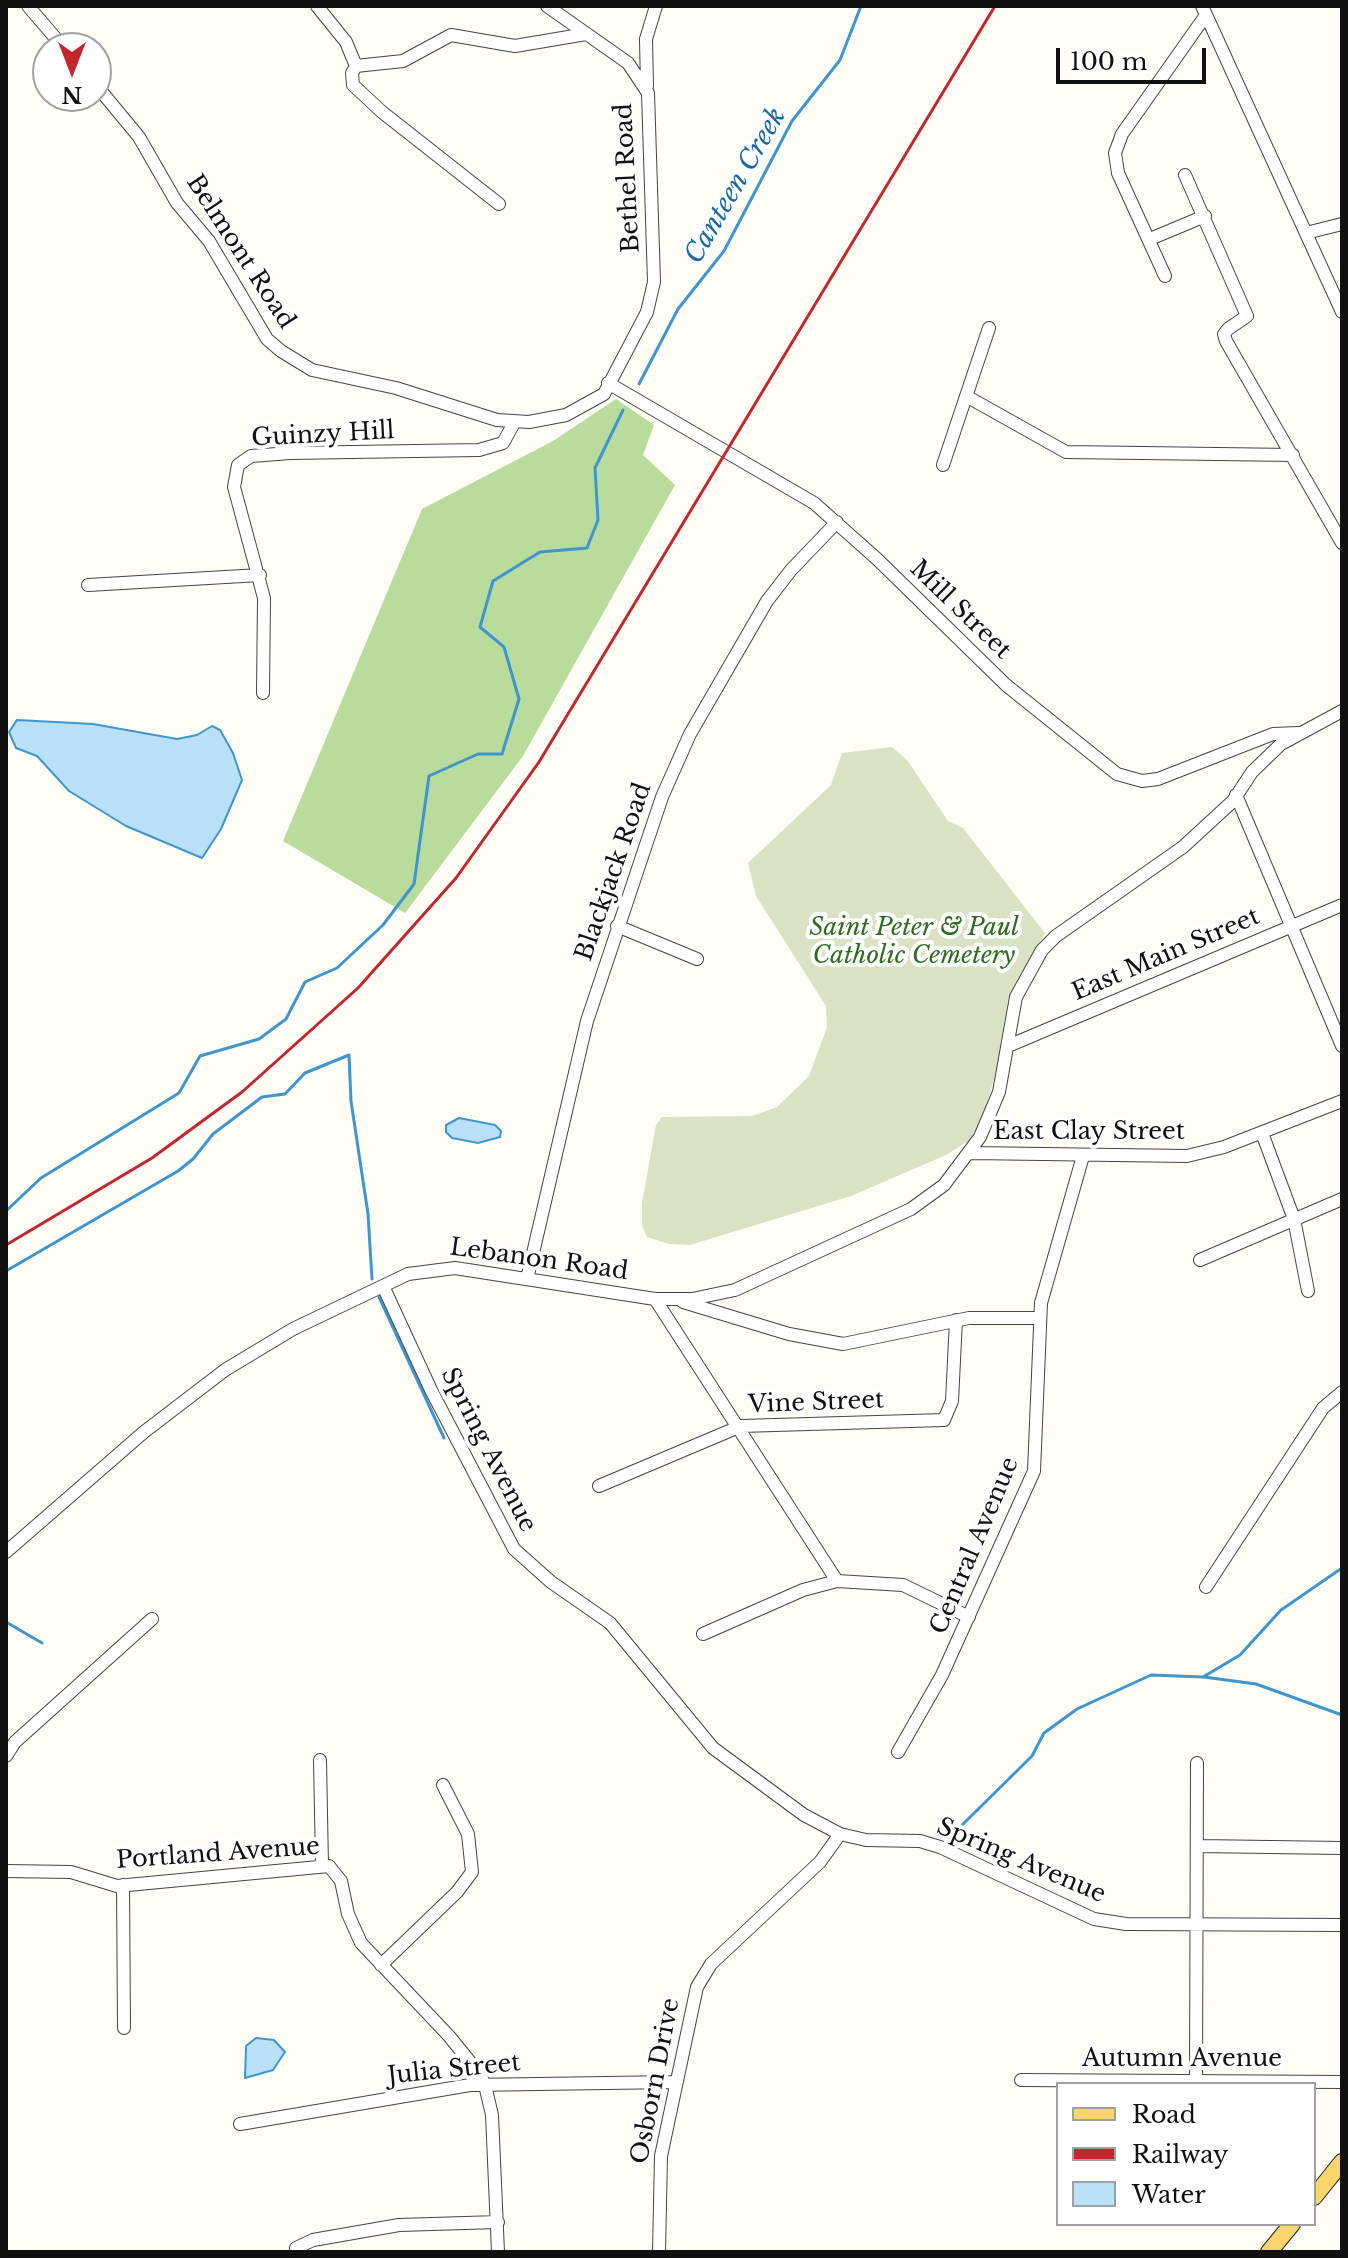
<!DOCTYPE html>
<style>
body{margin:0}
#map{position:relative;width:1348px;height:2258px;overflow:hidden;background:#fffdf5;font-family:"Libre Baskerville",serif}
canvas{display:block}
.frame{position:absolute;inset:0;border:8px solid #111;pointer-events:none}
.legend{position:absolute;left:1056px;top:2082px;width:260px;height:144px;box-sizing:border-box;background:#fff;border:2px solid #a0a0a0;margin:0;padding:10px 14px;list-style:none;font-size:24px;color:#111}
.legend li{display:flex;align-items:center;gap:16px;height:40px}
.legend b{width:40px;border:2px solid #a0a0a0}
.north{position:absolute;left:32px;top:32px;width:80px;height:80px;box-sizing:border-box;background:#fff;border:2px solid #a0a0a0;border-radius:50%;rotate:180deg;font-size:22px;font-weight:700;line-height:32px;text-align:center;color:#111}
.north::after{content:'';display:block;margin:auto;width:28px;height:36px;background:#c4262e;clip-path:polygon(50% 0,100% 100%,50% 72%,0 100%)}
.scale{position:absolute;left:1056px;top:48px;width:150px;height:36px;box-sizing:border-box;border:4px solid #111;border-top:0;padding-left:10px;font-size:24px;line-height:28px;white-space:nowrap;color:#111;-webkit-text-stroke:6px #fff;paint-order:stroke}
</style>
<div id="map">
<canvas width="1348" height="2258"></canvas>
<div class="frame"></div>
<ul class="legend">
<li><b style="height:10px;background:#f9d66b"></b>Road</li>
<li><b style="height:10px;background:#c4262e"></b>Railway</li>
<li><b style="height:22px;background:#b9e0f7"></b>Water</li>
</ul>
<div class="north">N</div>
<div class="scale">100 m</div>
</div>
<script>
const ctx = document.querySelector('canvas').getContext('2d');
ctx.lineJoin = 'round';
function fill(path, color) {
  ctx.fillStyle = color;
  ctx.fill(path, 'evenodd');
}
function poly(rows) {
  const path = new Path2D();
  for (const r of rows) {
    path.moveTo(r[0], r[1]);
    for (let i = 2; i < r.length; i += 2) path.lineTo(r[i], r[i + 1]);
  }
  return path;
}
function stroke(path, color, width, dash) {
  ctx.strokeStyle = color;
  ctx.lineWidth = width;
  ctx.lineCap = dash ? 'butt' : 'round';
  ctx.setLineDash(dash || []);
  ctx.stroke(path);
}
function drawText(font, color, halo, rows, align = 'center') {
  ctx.font = font + ' "Libre Baskerville",serif';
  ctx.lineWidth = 8;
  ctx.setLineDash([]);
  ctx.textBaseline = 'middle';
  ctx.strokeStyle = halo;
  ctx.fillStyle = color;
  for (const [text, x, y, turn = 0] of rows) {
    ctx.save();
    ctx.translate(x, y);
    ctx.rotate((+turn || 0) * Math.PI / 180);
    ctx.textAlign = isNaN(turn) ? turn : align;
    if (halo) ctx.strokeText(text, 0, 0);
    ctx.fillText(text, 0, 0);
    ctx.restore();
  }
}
fill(poly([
 [616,399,654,425,643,455,675,485,523,756,405,913,283,841,422,509,553,441]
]), '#b9dc9c');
fill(poly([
 [892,747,907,760,948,821,963,828,1045,933,1008,999,996,1072,983,1116,970,1140,946,1155,851,1196,690,1245,669,1244,647,1237,642,1226,642,1203,656,1125,662,1117,752,1116,777,1107,809,1076,827,1027,826,1006,756,896,748,863,831,785,842,753]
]), '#d9e3c4');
const water = poly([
 [17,720,93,724,177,739,197,735,212,726,220,730,233,753,242,780,221,829,202,858,126,826,69,791,37,756,16,748,9,732,17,720],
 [459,1118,495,1125,501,1131,500,1137,478,1143,452,1138,446,1132,446,1125,459,1118],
 [256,2038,274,2040,285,2052,273,2070,245,2078,246,2046,256,2038]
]);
fill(water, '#b9e0f7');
stroke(water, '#3f96cf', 2);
stroke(poly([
 [639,384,678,309,724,251,792,121,840,60,861,6],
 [6,1211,41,1178,179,1093,200,1056,259,1039,286,1019,305,982,337,968,383,925,414,884,429,776,478,754,502,754,519,699,504,647,480,627,493,581,540,552,587,548,598,520,595,468,623,410],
 [6,1271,178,1171,193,1159,213,1134,262,1097,285,1094,305,1073,349,1055,351,1101,368,1214,372,1279],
 [379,1297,444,1438],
 [6,1622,42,1643],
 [1204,1677,1256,1684,1342,1715],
 [956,1831,1032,1756,1044,1733,1077,1709,1151,1675,1203,1677,1240,1655,1281,1610,1342,1568]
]), '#3f96cf', 3);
const minor = poly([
 [28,6,64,48],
 [317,6,346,42,356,66],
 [1202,6,1342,312],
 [96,85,139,137,177,203,209,241,267,339,281,351,312,370,396,388,497,420,529,422,566,415,604,394,647,312,654,282,648,93,628,63,547,6],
 [647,86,646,39,656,6],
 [1185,175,1247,316,1228,329,1224,334,1226,341,1342,543],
 [499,204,382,112,353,85,352,73,356,66,403,61,451,35,515,46,586,34],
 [1306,233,1342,224],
 [1150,239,1205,216],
 [1165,276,1118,173,1115,153,1122,134,1206,15],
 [608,383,814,503,877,559,1006,685,1117,774,1142,781,1158,779,1273,734,1298,733],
 [966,396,1066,452,1293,455],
 [943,465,989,328],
 [88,585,260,575],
 [263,693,264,598,234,487,238,465,251,456,290,453,479,450,503,443,514,423],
 [1236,795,1342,1046],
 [617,926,697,959],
 [1008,1046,1342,905],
 [1262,1133,1294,1219,1308,1291],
 [971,1153,1187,1156,1224,1147,1342,1101],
 [1200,1260,1342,1199],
 [527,1279,587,1021,662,797,690,734,767,601,791,570,837,522],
 [383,1286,431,1390,514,1549,551,1582,610,1623,713,1748,804,1815,840,1834,866,1840,920,1841,940,1847,1094,1919,1126,1924,1342,1925],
 [655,1299,837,1581],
 [683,1302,789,1334,843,1344,969,1318,1039,1318],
 [599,1486,741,1426,944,1420,952,1401,956,1320],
 [6,1552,144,1432,225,1370,293,1329,408,1274,455,1268,655,1299,692,1299,735,1290,911,1209,944,1185,980,1137,999,1092,1016,997,1042,950,1056,936,1183,847,1233,801,1252,772,1281,744,1342,711],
 [1206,1587,1323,1408,1342,1392],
 [703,1634,803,1590,837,1581,903,1585,969,1617],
 [898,1752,942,1675,1034,1471,1041,1303,1083,1156],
 [6,1756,15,1742,152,1619],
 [320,1760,322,1866],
 [1197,1846,1342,1848],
 [6,1871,71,1872,117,1886,329,1866,341,1881,348,1914,361,1943,449,2036,479,2073,485,2085,492,2115,498,2252],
 [123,1885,124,2028],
 [381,1965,457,1892,472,1872,468,1834,443,1785],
 [1021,2080,1342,2082],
 [1196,2081,1197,1763],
 [240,2124,470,2085,675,2082],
 [296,2248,313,2240,399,2225,498,2222],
 [659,2252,661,2156,697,1987,711,1964,820,1862,840,1834]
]);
const major = poly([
 [1314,2197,1342,2162],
 [1269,2252,1292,2224]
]);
stroke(minor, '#444', 14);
stroke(major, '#222', 18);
stroke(minor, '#fff', 12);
stroke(major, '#f9d66b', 16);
stroke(poly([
 [6,1245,152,1158,242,1092,358,988,456,878,539,762,995,6]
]), '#c4262e', 3);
drawText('24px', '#111', '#fff', [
 ["Bethel Road",628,178,-93],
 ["Belmont Road",240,252,57],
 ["Guinzy Hill",323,435,-3],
 ["Mill Street",960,610,44],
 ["Blackjack Road",614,872,-71],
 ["East Main Street",1166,955,-23],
 ["East Clay Street",1089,1132],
 ["Lebanon Road",539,1260,8],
 ["Vine Street",816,1403,-2],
 ["Spring Avenue",488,1450,63],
 ["Central Avenue",975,1546,-67],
 ["Portland Avenue",218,1854,-4],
 ["Spring Avenue",1021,1861,23],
 ["Autumn Avenue",1182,2059],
 ["Julia Street",454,2070,-6],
 ["Osborn Drive",656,2081,-79]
]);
drawText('italic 24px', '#2f6b1f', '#fff', [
 ["Saint Peter & Paul",914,928],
 ["Catholic Cemetery",914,956]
]);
drawText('italic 26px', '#1768a6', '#fff', [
 ["Canteen Creek",736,186,-60]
]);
</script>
